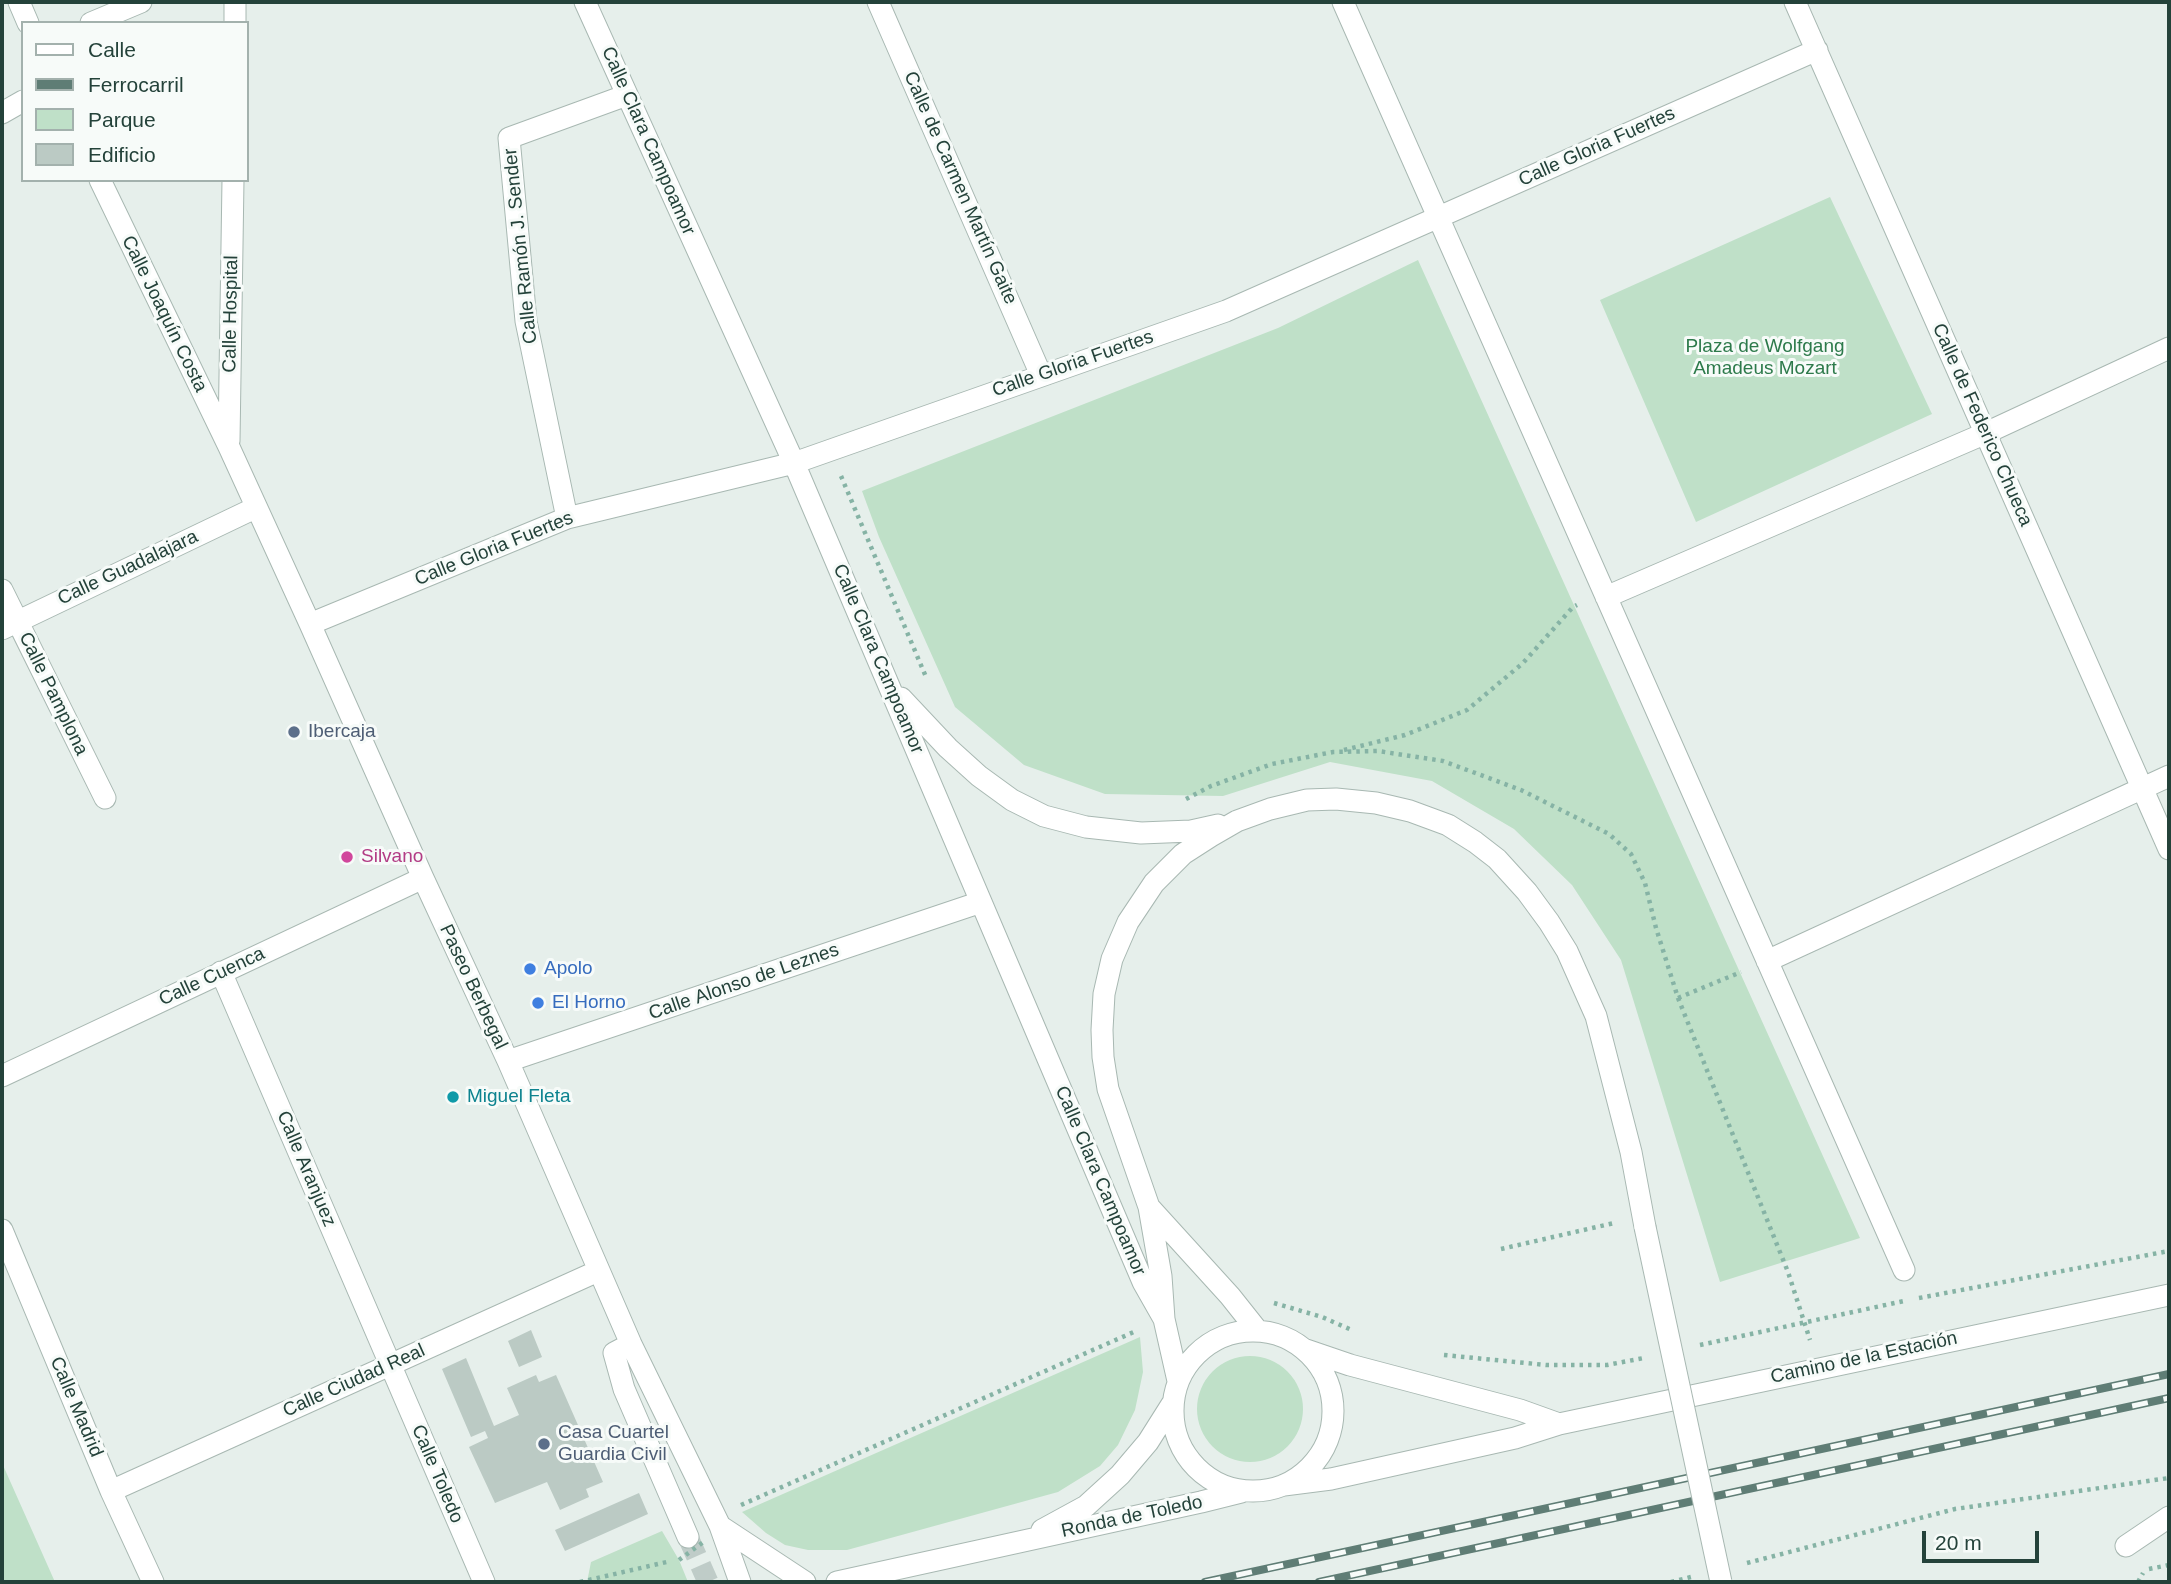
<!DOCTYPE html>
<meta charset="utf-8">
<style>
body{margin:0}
#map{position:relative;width:2171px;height:1584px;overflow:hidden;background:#e6efeb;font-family:Helvetica,sans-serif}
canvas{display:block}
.frame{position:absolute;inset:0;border:4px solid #24423a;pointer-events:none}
.legend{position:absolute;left:21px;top:21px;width:228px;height:161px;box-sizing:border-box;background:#f7fbf9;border:2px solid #a3b1ad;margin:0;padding:9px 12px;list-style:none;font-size:21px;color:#24423a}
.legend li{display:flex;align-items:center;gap:14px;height:35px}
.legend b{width:35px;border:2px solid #a3b1ad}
.scale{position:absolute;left:1922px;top:1531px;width:117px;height:32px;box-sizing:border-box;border:4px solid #24423a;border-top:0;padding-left:9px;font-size:21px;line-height:24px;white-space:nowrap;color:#24423a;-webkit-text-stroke:5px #f7fbf9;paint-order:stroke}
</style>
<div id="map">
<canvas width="2171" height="1584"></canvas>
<div class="frame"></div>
<ul class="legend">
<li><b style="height:9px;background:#fff"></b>Calle</li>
<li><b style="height:9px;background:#5f7d75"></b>Ferrocarril</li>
<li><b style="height:19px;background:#bfe0c8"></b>Parque</li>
<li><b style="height:19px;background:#bbcac4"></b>Edificio</li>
</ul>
<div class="scale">20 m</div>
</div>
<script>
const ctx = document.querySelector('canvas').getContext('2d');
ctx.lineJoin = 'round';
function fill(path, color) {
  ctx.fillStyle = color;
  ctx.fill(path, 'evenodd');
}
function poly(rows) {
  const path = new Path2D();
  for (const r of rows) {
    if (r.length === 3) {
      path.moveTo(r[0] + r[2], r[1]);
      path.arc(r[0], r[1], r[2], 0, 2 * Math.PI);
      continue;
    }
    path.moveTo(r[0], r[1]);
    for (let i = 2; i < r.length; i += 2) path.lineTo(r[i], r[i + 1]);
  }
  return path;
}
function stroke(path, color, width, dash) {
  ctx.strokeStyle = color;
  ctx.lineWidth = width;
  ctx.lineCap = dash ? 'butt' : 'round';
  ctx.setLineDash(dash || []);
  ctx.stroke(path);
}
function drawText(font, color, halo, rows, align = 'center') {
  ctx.font = font + ' Helvetica,sans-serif';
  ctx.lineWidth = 6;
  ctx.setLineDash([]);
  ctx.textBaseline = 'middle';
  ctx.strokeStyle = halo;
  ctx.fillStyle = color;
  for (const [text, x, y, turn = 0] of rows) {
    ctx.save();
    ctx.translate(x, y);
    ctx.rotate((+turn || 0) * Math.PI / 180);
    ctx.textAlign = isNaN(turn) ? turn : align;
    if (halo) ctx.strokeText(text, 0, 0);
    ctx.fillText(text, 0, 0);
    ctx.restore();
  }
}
fill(poly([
 [1830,197,1932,414,1696,522,1600,300],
 [1418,260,1860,1238,1720,1282,1621,960,1572,885,1514,829,1432,781,1330,762,1223,796,1105,794,1024,765,955,707,879,537,862,491,1278,328],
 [1140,1337,1143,1372,1135,1410,1118,1445,1100,1466,1058,1492,847,1550,808,1550,785,1545,766,1533,742,1512],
 [1250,1409,53],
 [2,1463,55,1582,2,1582],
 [662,1531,679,1560,688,1582,587,1582,591,1562]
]), '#bfe0c8');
fill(poly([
 [531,1330,542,1357,519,1367,508,1341],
 [466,1358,494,1426,519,1415,507,1388,536,1375,539,1382,556,1375,603,1482,586,1489,589,1497,560,1510,547,1482,495,1503,469,1447,488,1438,485,1431,471,1437,442,1369],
 [639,1493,648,1514,565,1551,555,1530]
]), '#bbcac4');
stroke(poly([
 [688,1537,708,1582]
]), '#bfccc8', 21, [21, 10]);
const minor = poly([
 [19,2,28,23],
 [585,2,794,463,1143,1282,1164,1319],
 [878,2,1041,375],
 [1343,2,1904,1270],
 [1795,2,2169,849],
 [91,23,141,2],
 [235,23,235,2],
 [2,113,23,101],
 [100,180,229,447,310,624,423,878,508,1061,631,1344,720,1526,740,1582],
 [229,441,233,180],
 [567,518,526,321,509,138,627,95],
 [2,590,105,798],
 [1606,597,1986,433,2169,348],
 [310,624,567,518,794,463,1226,311,1817,50],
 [2,629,255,508],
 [901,698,948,748,979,776,1012,800,1044,816,1086,827,1141,833,1191,831,1218,825],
 [1767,961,2169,776],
 [221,972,484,1582],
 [508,1061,981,902],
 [2,1076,423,878],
 [1150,1208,1230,1296,1257,1330],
 [2,1230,111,1491,153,1582],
 [1253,1411,80],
 [631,1344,614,1353,624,1389,688,1537],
 [1306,1350,1350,1365,1520,1410,1559,1424],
 [1178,1381,1164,1319,1161,1276,1149,1207,1108,1089,1103,1057,1102,1030,1104,994,1112,959,1128,922,1154,883,1183,854,1211,836,1237,821,1270,809,1307,800,1336,799,1376,803,1410,811,1448,825,1475,842,1497,859,1527,892,1549,922,1567,951,1596,1016,1631,1152,1645,1227],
 [1284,1485,1331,1479,1515,1438,1559,1424,2169,1295],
 [111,1491,598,1271],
 [720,1526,805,1582],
 [1042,1530,1086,1506,1120,1475,1148,1442,1172,1404],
 [2126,1546,2169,1517],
 [837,1582,1201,1502,1241,1492]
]);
stroke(minor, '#a8b8b2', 23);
stroke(poly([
 [841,476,926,677],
 [1344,750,1405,735,1467,710,1523,663,1573,607,1577,605],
 [1186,799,1211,786,1272,764,1333,752,1378,751,1443,761,1521,790,1609,834,1631,854,1645,883,1656,928,1678,998,1788,1272,1810,1340],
 [1678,998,1741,972],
 [1501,1249,1614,1223],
 [1919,1298,2169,1251],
 [1274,1303,1322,1317,1354,1331],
 [1700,1345,1904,1301],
 [1444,1355,1546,1365,1607,1365,1644,1358],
 [741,1505,1136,1331],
 [1747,1563,1955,1509,2169,1478],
 [2149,1569,2169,1565],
 [580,1582,671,1561],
 [1671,1582,1691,1577],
 [2138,1582,2143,1573]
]), '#86b3a5', 4.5, [3.5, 5]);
stroke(minor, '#fff', 21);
const rail = poly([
 [1205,1582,2169,1374],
 [1319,1582,2169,1398]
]);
stroke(rail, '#5f7d75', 8);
stroke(rail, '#f7fbf9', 5, [16]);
const minorBridge = poly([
 [1645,1227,1721,1582]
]);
stroke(minorBridge, '#a8b8b2', 23, []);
stroke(poly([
 [679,1560,706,1540]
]), '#86b3a5', 4.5, [3.5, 5]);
stroke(minorBridge, '#fff', 21);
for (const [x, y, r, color] of [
 [294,732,7,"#5c6f8a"],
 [347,857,7,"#d1479c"],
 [530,969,7,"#3f7fe0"],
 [538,1003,7,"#3f7fe0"],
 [453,1097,7,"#0f9aa8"],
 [544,1444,7,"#5c6f8a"]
]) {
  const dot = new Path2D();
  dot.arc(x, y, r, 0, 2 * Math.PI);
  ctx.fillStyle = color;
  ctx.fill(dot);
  stroke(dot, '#f7fbf9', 2.5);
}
drawText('19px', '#24423a', '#f7fbf9', [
 ["Calle Clara Campoamor",648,141,66],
 ["Calle Gloria Fuertes",1597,147,-24],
 ["Calle de Carmen Martín Gaite",960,188,66],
 ["Calle Ramón J. Sender",521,246,-96],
 ["Calle Joaquín Costa",164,314,64],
 ["Calle Hospital",231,314,-89],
 ["Calle Gloria Fuertes",1073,364,-19],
 ["Calle de Federico Chueca",1982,425,66],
 ["Calle Gloria Fuertes",494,549,-22],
 ["Calle Guadalajara",128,568,-25],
 ["Calle Clara Campoamor",878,659,67],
 ["Calle Pamplona",53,694,64],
 ["Calle Cuenca",212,977,-25],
 ["Calle Alonso de Leznes",744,982,-19],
 ["Paseo Berbegal",473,987,65],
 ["Calle Aranjuez",306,1169,67],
 ["Calle Clara Campoamor",1100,1181,67],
 ["Camino de la Estación",1864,1358,-12],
 ["Calle Ciudad Real",354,1381,-24],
 ["Calle Madrid",76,1407,67],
 ["Calle Toledo",437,1474,67],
 ["Ronda de Toledo",1132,1517,-12]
]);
drawText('19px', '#2d7a4b', '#f7fbf9', [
 ["Plaza de Wolfgang",1765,347],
 ["Amadeus Mozart",1765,369]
]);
drawText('19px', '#4e5e75', '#f7fbf9', [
 ["Ibercaja",308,732],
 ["Casa Cuartel",558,1433],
 ["Guardia Civil",558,1455]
], 'left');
drawText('19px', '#b23c85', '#f7fbf9', [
 ["Silvano",361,857]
], 'left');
drawText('19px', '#366cbe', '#f7fbf9', [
 ["Apolo",544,969],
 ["El Horno",552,1003]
], 'left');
drawText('19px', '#0d838f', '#f7fbf9', [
 ["Miguel Fleta",467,1097]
], 'left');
</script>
